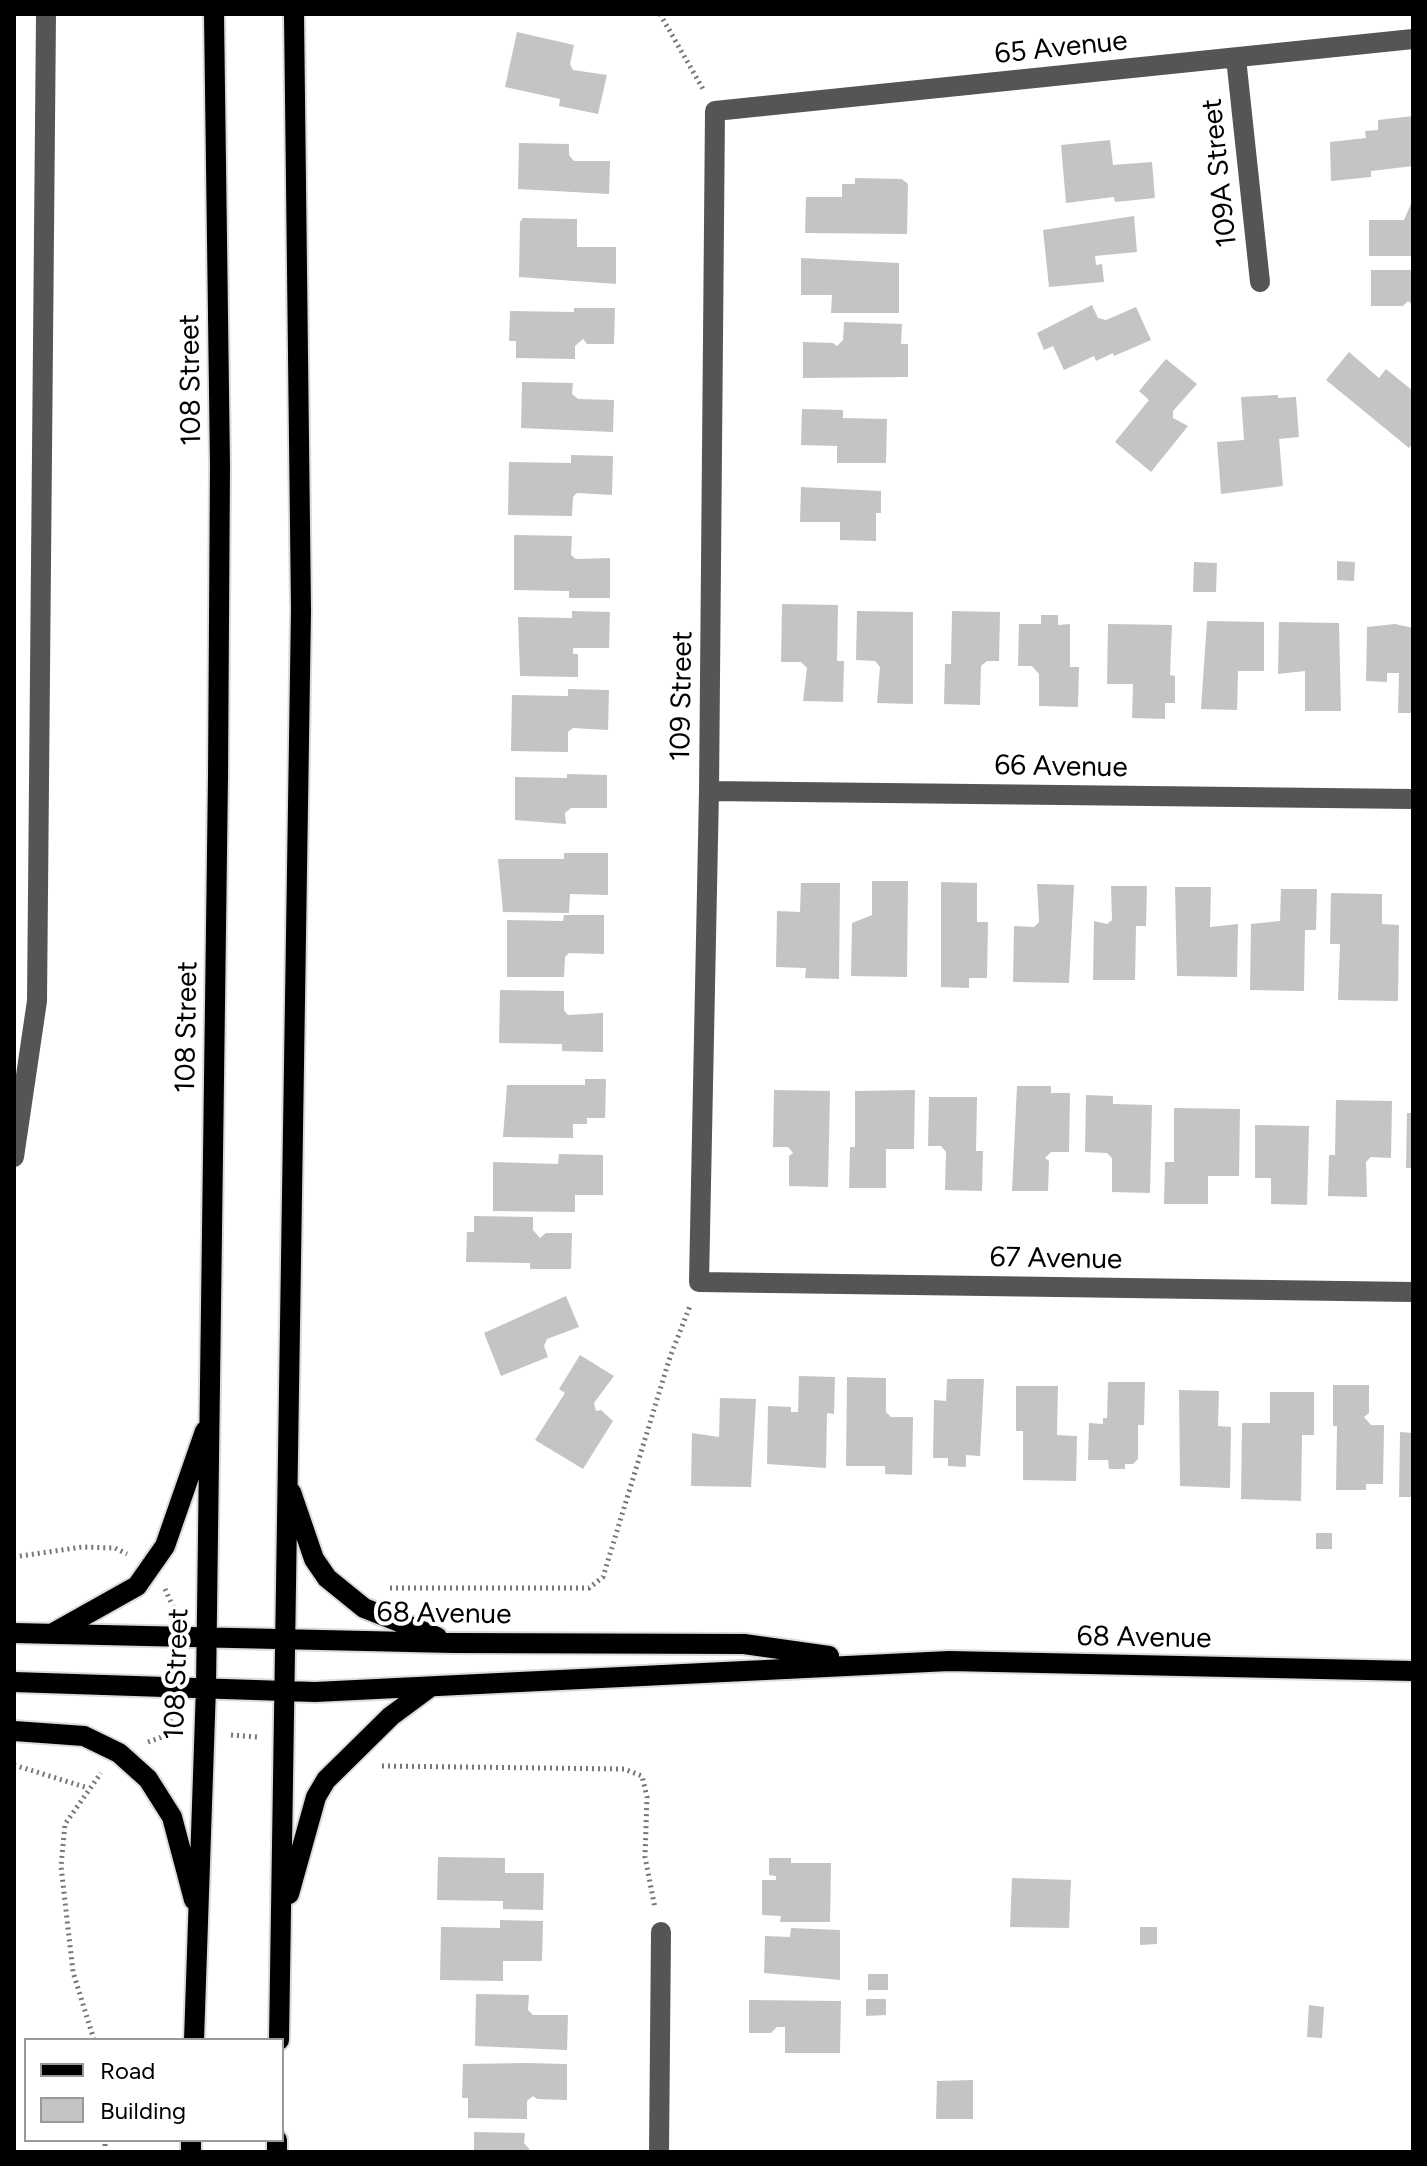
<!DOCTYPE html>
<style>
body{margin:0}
#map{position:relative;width:1427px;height:2166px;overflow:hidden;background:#fff;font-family:Figtree,sans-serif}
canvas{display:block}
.frame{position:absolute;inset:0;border:16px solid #000;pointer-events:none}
.legend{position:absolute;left:24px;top:2038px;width:260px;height:104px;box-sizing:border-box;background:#fff;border:2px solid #999;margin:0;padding:10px 14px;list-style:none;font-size:24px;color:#000}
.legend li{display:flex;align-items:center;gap:16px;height:40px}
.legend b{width:40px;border:2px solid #999}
</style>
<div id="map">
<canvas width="1427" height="2166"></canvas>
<div class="frame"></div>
<ul class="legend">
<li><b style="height:10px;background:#000"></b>Road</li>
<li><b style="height:22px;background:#c4c4c4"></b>Building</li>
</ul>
</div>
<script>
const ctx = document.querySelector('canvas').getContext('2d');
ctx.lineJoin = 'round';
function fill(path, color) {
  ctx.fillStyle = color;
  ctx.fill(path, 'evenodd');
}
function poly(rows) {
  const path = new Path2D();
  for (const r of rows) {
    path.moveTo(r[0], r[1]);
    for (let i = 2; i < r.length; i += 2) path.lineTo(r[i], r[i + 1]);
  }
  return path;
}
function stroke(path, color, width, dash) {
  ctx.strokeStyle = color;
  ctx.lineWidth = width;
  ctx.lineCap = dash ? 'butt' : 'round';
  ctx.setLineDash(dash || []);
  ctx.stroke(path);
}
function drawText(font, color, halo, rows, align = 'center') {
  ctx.font = font + ' Figtree,sans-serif';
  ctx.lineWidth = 8;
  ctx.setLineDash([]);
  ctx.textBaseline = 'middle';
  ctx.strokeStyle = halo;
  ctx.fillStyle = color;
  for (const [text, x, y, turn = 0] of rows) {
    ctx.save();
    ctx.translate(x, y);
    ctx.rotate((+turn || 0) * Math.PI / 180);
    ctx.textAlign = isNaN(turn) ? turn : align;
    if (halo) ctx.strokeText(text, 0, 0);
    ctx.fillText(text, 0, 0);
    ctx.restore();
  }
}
fill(poly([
 [517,32,574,45,570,64,573,70,607,75,598,114,559,106,560,99,505,87],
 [1413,116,1413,166,1371,171,1371,177,1331,181,1330,142,1366,138,1365,131,1378,130,1378,120],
 [1110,140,1113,165,1152,162,1155,198,1115,202,1114,197,1066,203,1061,145],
 [519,143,569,144,569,155,574,161,610,161,609,194,518,189],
 [855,178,902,179,908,184,907,234,805,233,806,197,842,197,842,184,855,184],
 [1413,199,1413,256,1369,256,1369,220,1404,220],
 [1134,216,1137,252,1095,256,1096,265,1102,264,1104,282,1049,287,1043,230],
 [523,218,577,219,577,247,616,247,616,284,519,277,520,222],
 [801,258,899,263,899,313,831,313,832,295,801,295],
 [1371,270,1413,270,1413,305,1408,301,1403,306,1371,306],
 [1092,305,1098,318,1106,320,1136,307,1151,340,1114,356,1113,353,1096,361,1094,356,1064,370,1053,346,1044,350,1037,333],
 [574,308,615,308,614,344,587,344,583,339,575,346,575,359,516,358,516,341,509,341,510,311,574,312],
 [844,322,902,324,901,344,908,344,908,377,803,378,803,342,833,343,837,346,843,340],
 [1349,352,1379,378,1386,369,1413,391,1413,443,1409,448,1326,380],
 [1166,359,1197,384,1173,411,1173,418,1188,426,1151,472,1115,442,1149,400,1139,391],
 [522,382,573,383,572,394,578,399,614,400,613,432,521,428],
 [1278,395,1278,398,1296,397,1299,437,1279,439,1283,486,1221,494,1217,442,1244,440,1241,397],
 [802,409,843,410,843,418,887,419,886,463,837,463,837,446,801,445],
 [571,455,613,456,612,495,577,493,573,497,572,516,508,515,509,462,571,463],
 [801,487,881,491,881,513,876,513,876,541,840,540,840,522,800,522],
 [514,535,572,536,571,555,576,559,610,558,610,598,569,598,569,591,514,590],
 [1337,561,1355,562,1354,581,1337,580],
 [1194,562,1217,563,1216,592,1193,592],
 [782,604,838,605,837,661,844,661,843,702,803,701,807,668,801,662,781,662],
 [572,611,610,612,609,648,573,648,573,654,578,654,578,677,520,676,518,617,572,618],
 [857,611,913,612,913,704,877,703,880,667,875,661,856,660],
 [952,611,1000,612,999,661,987,661,981,666,980,705,944,704,945,664,951,664],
 [1041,615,1058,615,1058,625,1070,624,1070,667,1079,667,1078,707,1039,706,1039,674,1032,666,1018,666,1019,624,1041,624],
 [1207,621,1264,622,1264,671,1238,671,1237,710,1201,709],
 [1279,622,1339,623,1341,711,1305,711,1305,671,1278,674],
 [1108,624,1172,625,1170,675,1175,676,1175,703,1165,703,1165,719,1132,718,1133,684,1107,684],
 [1395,624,1413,628,1413,713,1398,713,1399,673,1387,673,1387,682,1366,681,1367,627],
 [568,689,609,690,608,730,573,728,568,732,568,752,511,751,512,695,568,696],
 [567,774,607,775,607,808,571,808,565,813,566,824,515,820,515,777,567,778],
 [564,853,608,853,608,895,570,894,569,913,503,912,498,859,564,859],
 [872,881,908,881,907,977,851,976,852,923,872,915],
 [941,882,977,883,977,922,988,922,987,978,969,978,969,988,941,987],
 [801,883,840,883,839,979,805,978,806,968,776,967,777,911,800,912],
 [1037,884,1074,885,1069,983,1013,982,1014,926,1034,927,1039,922],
 [1111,886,1147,886,1146,926,1136,926,1135,980,1093,980,1094,921,1107,924,1112,920],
 [1175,887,1211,887,1210,927,1238,924,1237,977,1177,976],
 [1281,889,1317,889,1316,930,1305,930,1304,991,1250,990,1251,924,1280,921],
 [1331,893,1382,894,1382,924,1399,925,1398,1001,1338,1000,1340,944,1330,944],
 [564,915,604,915,604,954,569,953,565,957,564,977,507,977,507,920,563,921],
 [500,990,564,991,564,1010,568,1015,603,1013,603,1052,562,1051,562,1044,499,1043],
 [585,1079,606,1079,605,1118,587,1118,587,1124,573,1124,573,1138,503,1137,507,1085,585,1085],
 [1017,1086,1051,1086,1051,1093,1070,1093,1069,1152,1051,1152,1045,1158,1049,1161,1048,1191,1012,1191],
 [774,1090,830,1091,828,1187,789,1186,789,1156,793,1153,788,1147,773,1147],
 [915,1090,914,1149,886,1149,886,1188,849,1188,850,1147,855,1147,855,1091],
 [1086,1095,1113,1096,1113,1104,1152,1105,1150,1193,1112,1192,1112,1158,1107,1153,1085,1152],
 [929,1097,977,1097,976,1151,983,1151,982,1191,945,1190,946,1152,941,1146,928,1146],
 [1336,1100,1392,1101,1391,1158,1371,1157,1366,1162,1367,1197,1328,1196,1329,1155,1335,1155],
 [1174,1108,1240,1109,1239,1176,1208,1176,1208,1204,1164,1204,1165,1162,1174,1162],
 [1407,1113,1413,1113,1413,1168,1406,1168],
 [1255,1125,1309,1126,1307,1205,1271,1204,1271,1178,1255,1178],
 [559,1154,603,1155,603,1195,575,1195,575,1212,493,1211,493,1162,558,1164],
 [474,1216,533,1217,533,1230,540,1238,546,1233,572,1233,571,1269,530,1269,530,1263,466,1262,467,1232,474,1232],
 [566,1296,579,1327,547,1339,544,1346,548,1357,501,1376,484,1333],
 [580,1355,614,1376,594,1403,596,1411,601,1410,613,1421,583,1469,535,1440,565,1393,559,1389],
 [799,1376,835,1377,834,1414,827,1413,826,1468,767,1464,768,1406,791,1407,791,1412,798,1412],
 [847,1377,886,1378,886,1412,891,1417,913,1417,912,1475,885,1474,885,1466,846,1466],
 [947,1379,984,1379,980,1456,966,1455,966,1467,948,1466,948,1458,933,1458,934,1400,946,1401],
 [1108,1382,1145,1382,1144,1425,1138,1425,1138,1459,1133,1464,1125,1464,1125,1469,1109,1469,1108,1460,1088,1460,1089,1423,1103,1424,1103,1418,1107,1418],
 [1333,1385,1369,1385,1369,1413,1364,1417,1371,1425,1384,1425,1383,1484,1366,1484,1366,1490,1336,1490,1337,1426,1333,1426],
 [1016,1386,1058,1386,1057,1435,1077,1436,1076,1481,1023,1480,1023,1431,1016,1431],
 [1179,1390,1219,1391,1218,1426,1231,1427,1230,1488,1180,1486],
 [1270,1392,1314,1392,1314,1435,1302,1435,1301,1501,1241,1499,1242,1423,1270,1423],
 [720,1398,756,1399,751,1487,691,1486,692,1433,719,1437],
 [1400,1432,1413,1433,1413,1497,1399,1497],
 [1316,1533,1332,1533,1332,1549,1316,1549],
 [438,1857,505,1858,505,1873,544,1873,543,1910,503,1909,503,1901,437,1900],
 [769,1858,791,1858,791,1863,831,1863,830,1922,780,1922,781,1916,762,1915,762,1880,776,1880,776,1876,769,1875],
 [1012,1878,1071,1880,1069,1928,1010,1927],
 [500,1920,543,1921,542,1961,503,1961,503,1981,440,1980,441,1927,500,1928],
 [1140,1927,1157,1927,1157,1944,1140,1945],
 [791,1928,840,1930,840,1980,764,1973,765,1936,790,1937],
 [868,1974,888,1974,888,1990,868,1990],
 [476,1994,529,1995,528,2010,533,2015,568,2015,567,2050,475,2046],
 [866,1999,886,1999,886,2015,866,2016],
 [749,2000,841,2001,840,2053,785,2053,785,2027,777,2027,771,2033,749,2033],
 [1309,2005,1324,2007,1322,2038,1307,2037],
 [527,2063,567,2064,567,2100,537,2099,533,2096,527,2101,527,2119,468,2118,468,2098,462,2098,463,2064],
 [973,2080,973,2119,936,2119,937,2081],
 [474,2132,525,2133,524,2143,532,2152,474,2152]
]), '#c4c4c4');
const major = poly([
 [291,1492,314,1559,327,1578,364,1608,437,1637],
 [55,1632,137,1586,165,1546,205,1431],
 [14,1633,453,1643,744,1644,829,1656],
 [14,1682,315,1692,949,1661,1413,1671],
 [14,1731,84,1736,119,1753,148,1779,172,1817,194,1900],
 [289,1894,316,1797,326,1780,391,1716,429,1688],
 [194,2040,206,1687,218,776,220,466,214,14],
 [279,2040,301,610,294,14],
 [191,2152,191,2140],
 [277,2152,277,2140]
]);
stroke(major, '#dbdbdb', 24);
stroke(poly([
 [660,14,703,89],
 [14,1557,82,1547,115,1548,127,1554],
 [390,1588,589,1588,603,1577,670,1357,690,1306],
 [165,1589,174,1609],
 [231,1735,257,1737],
 [148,1742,170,1734,171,1715],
 [14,1765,88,1788],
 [382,1766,624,1769,642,1776,647,1797,645,1857,655,1908],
 [94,2040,73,1972,61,1866,65,1824,101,1773],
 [105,2152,105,2140]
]), '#777', 5, [2, 4]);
stroke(poly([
 [1413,39,715,111,709,791,699,1282,1413,1292],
 [1236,58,1260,282],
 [709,791,1413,799],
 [14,1157,37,1001,46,14],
 [659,2152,661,1932]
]), '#555', 20);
stroke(major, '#000', 20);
drawText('28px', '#000', '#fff', [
 ["65 Avenue",1061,48,-6],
 ["109A Street",1220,173,-96],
 ["108 Street",191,380,-91],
 ["109 Street",682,696,-89],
 ["66 Avenue",1061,767,1],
 ["108 Street",187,1027,-89],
 ["67 Avenue",1056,1259,1],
 ["68 Avenue",444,1614,1],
 ["68 Avenue",1144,1638,1],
 ["108 Street",177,1674,-88]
]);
</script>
